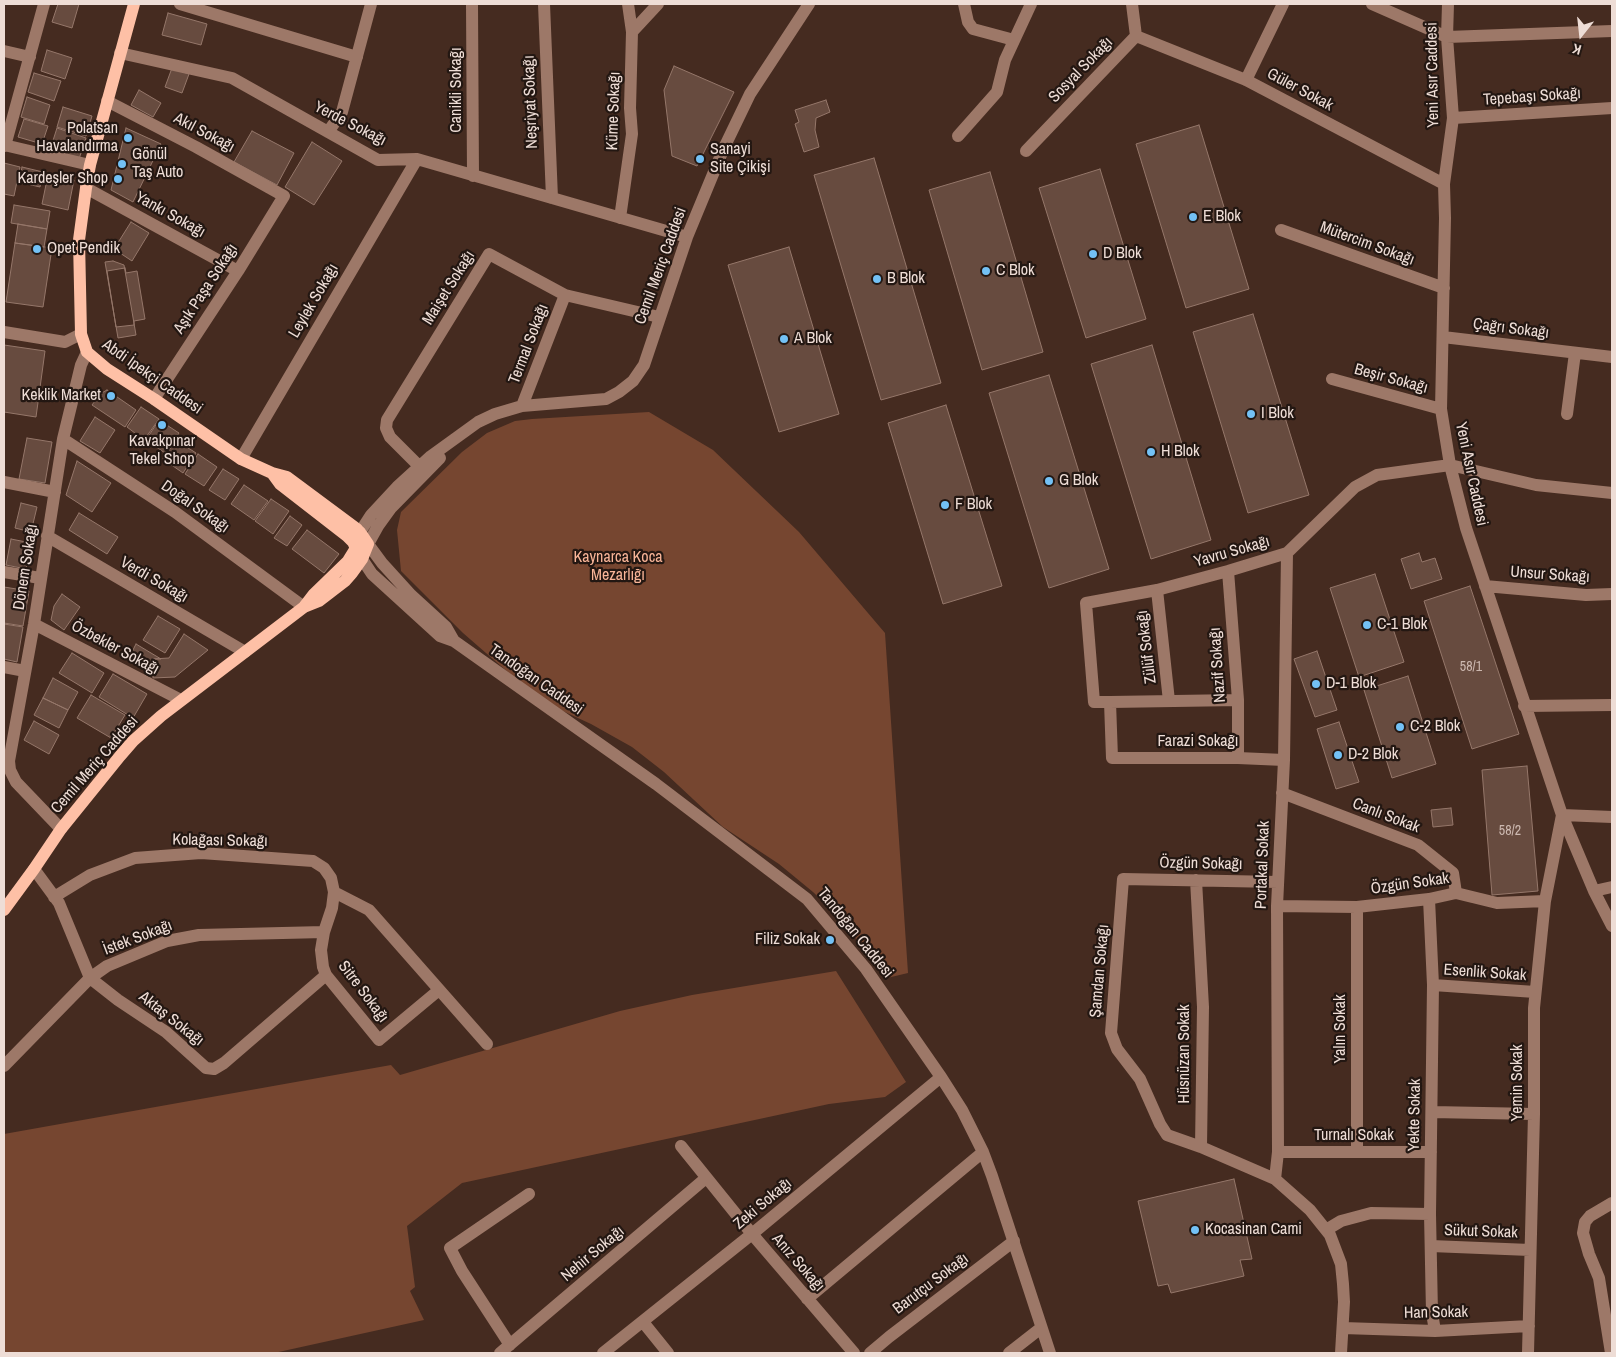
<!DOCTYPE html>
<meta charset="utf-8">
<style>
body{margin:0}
#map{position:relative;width:1616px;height:1357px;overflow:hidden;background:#452b20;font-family:"Archivo Narrow",sans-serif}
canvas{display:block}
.frame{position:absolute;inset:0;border:5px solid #eeddd6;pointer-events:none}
.north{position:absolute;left:1556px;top:10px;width:50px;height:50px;-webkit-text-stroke:4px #231712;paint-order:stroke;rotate:196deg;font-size:14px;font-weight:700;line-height:20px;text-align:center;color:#eeddd6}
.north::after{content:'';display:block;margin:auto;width:18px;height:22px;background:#eeddd6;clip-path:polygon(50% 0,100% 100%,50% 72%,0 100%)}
</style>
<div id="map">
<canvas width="1616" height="1357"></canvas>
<div class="frame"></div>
<div class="north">K</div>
</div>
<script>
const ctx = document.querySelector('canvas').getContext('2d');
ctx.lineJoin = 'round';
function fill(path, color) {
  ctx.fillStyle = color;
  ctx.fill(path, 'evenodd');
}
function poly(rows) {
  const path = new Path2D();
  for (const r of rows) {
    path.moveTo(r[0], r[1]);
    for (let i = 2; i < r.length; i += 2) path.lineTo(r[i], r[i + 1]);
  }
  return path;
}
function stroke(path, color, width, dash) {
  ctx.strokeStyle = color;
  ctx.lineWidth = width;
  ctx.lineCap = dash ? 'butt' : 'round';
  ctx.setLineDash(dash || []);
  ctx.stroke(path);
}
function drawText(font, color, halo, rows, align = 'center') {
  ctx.font = font + ' "Archivo Narrow",sans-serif';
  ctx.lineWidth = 4.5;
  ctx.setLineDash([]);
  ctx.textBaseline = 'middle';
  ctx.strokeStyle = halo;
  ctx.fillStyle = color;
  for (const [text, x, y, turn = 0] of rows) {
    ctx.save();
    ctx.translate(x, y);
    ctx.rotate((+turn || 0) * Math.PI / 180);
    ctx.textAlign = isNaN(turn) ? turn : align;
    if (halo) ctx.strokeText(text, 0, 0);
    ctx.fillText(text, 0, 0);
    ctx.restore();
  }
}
fill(poly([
 [649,412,713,450,799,532,885,633,908,973,887,978,838,916,813,892,779,864,723,827,664,772,632,747,591,724,554,707,517,680,463,633,401,571,397,530,401,512,462,452,487,433,515,421,532,419],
 [836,971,906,1082,885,1097,829,1104,462,1183,407,1226,415,1287,410,1291,424,1320,274,1353,4,1353,4,1134,391,1065,400,1075,620,1011,692,995]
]), '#764630');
const building = poly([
 [58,4,79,4,72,28,52,22,58,4],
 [168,13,207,24,201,45,162,35,168,13],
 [47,50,72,58,65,79,41,71,47,50],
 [674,66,734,92,697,166,672,156,664,90,674,66],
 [172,68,189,74,182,93,165,87,172,68],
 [34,73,61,81,54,101,28,92,34,73],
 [139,90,161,103,153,117,131,105,139,90],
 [27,97,50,105,44,124,21,117,27,97],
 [826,100,830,112,816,118,815,130,819,147,804,152,795,124,799,122,795,110,826,100],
 [63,107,92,116,86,136,57,127,63,107],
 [24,119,48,126,42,144,18,137,24,119],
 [1199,125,1249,289,1186,308,1136,144,1199,125],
 [57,128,86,138,79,159,50,150,57,128],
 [126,128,161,144,133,202,111,190,126,128],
 [252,131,294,153,277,185,234,162,252,131],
 [312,142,342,161,314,205,285,187,312,142],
 [874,158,941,383,881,400,814,175,874,158],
 [4,163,20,167,14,196,4,194,4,163],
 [22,167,43,172,40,187,19,182,22,167],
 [1100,169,1146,319,1086,338,1039,188,1100,169],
 [990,172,1043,352,982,370,929,190,990,172],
 [48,175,74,180,68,210,42,204,48,175],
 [14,205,50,211,47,229,11,223,14,205],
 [131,222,149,233,132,261,114,249,131,222],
 [18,224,47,229,44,247,15,243,18,224],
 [15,243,52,248,43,307,6,302,15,243],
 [789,247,839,414,779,432,728,265,789,247],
 [113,261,124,265,136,335,118,338,105,262,113,261],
 [125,268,126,273,137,271,145,319,134,321,134,325,116,327,107,271,125,268],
 [1253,314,1309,495,1248,513,1193,332,1253,314],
 [4,345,45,351,36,417,4,412,4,345],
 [1152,345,1211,540,1151,559,1091,364,1152,345],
 [1049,375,1109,569,1049,588,989,393,1049,375],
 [107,390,136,410,125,427,92,405,100,394,107,390],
 [946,405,1002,586,943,604,888,423,946,405],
 [141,407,159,419,144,440,127,427,141,407],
 [95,417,115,430,100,453,80,441,95,417],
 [159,420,179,433,165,453,146,440,159,420],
 [27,438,52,442,45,483,19,479,27,438],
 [176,440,196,453,183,473,163,459,176,440],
 [198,454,217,467,204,486,185,474,198,454],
 [77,461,111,483,92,512,66,495,77,461],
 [223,469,239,479,225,500,209,490,223,469],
 [244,485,268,501,254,520,231,504,244,485],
 [271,499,289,511,273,534,255,521,271,499],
 [21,503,37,507,31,532,15,528,21,503],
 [79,513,118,537,107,554,69,530,79,513],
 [290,516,302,525,287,546,274,538,290,516],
 [307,530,339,554,324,573,292,549,307,530],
 [11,539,31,543,26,569,6,565,11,539],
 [1419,553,1422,562,1435,558,1442,579,1411,589,1401,559,1419,553],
 [1375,574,1404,662,1359,677,1330,588,1375,574],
 [1470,586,1519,734,1472,749,1424,601,1470,586],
 [4,587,29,591,23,626,4,623,4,587],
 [62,594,80,607,64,630,51,620,54,606,62,594],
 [158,616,180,629,165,653,143,640,158,616],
 [4,624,23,627,17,662,4,659,4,624],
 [184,634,208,650,175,677,153,678,152,659,169,658,184,634],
 [136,644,161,659,152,659,153,672,129,658,136,644],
 [1317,651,1337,710,1315,717,1294,659,1317,651],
 [72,653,104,673,92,693,59,673,72,653],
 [113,674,147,694,133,718,99,697,113,674],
 [1408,676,1436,764,1392,778,1364,690,1408,676],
 [53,678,78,692,68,710,43,698,53,678],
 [91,695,125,715,111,738,77,718,91,695],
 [43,698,68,710,59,728,34,715,43,698],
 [34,721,59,735,49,754,24,740,34,721],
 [1339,722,1359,782,1336,789,1317,729,1339,722],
 [1527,766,1538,891,1492,895,1482,770,1527,766],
 [1451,808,1453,825,1433,827,1431,810,1451,808],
 [1234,1179,1252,1259,1240,1260,1244,1276,1171,1293,1168,1284,1158,1286,1138,1201,1234,1179]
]);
fill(building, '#674b3f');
stroke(building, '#95776a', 1);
stroke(poly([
 [180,4,357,57],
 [472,4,473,176],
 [544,4,552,198],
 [964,4,968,22,973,29,1014,40],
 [1372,4,1447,37,1612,31],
 [1448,4,1447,37,1453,118,1444,184,1445,218,1441,409,1450,465,1466,528,1562,815,1594,891,1612,926],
 [632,32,658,4],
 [1136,36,1246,80,1444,184],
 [4,51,30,57],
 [120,53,232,78,378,160,417,159,687,237],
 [1246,80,1283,4],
 [107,101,196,147,284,196,238,271,154,399],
 [1453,118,1612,108],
 [328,132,342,112,371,4],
 [958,136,997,92,1005,60,1031,4],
 [4,145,90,165],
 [5,146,44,4],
 [1026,151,1136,36,1132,4],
 [86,188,238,271],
 [620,218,632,134,630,108,632,32,628,4],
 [1281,230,1444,288],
 [4,332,65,342,81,334],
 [1443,337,1612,357],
 [1332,379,1441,409],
 [522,406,565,295],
 [1567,414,1575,353],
 [63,439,175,512,304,607],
 [440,458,391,508,378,526,368,544,382,563,411,595,446,627,454,641],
 [241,459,417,159],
 [419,466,390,437,386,428,387,420,489,254,565,295,659,317],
 [4,482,55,492],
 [360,532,371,515,397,487,431,456,478,422,495,414,522,406,606,399,619,392,633,381,644,365,687,237,723,150,750,94,809,4],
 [47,536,245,652],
 [362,559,372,574,440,636,454,641,656,784,807,899,866,969,941,1077,962,1110,983,1152,992,1176,1050,1353],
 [1228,571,1238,700,1238,758],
 [4,572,40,578],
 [1485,586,1586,595,1612,594],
 [1157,590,1169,701],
 [34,624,181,700],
 [4,667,25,671],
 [1110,702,1238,700],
 [1524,706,1612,705],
 [1284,760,1238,758,1112,758,1110,702,1094,702,1086,603,1157,590,1228,571,1287,553,1355,487,1377,475,1450,465,1536,485,1612,493],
 [1282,793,1418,845,1453,873,1456,893],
 [61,829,16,782,10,770,9,761,34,624,63,439,81,365,87,352],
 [34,869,59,903,90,978,118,1000,166,1032,206,1068,214,1069,224,1063,326,975],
 [1196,880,1203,1007,1201,1147,1275,1179,1310,1210,1330,1235,1341,1264,1343,1284,1344,1302,1341,1353],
 [1594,891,1612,887],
 [334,892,369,910,487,1044],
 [54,897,90,875,135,858,201,853,313,861,324,868,331,878,334,892,332,908,324,932,321,950,323,967,326,975,379,1040,439,990],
 [1429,899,1433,985,1430,1214,1432,1313,1435,1331],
 [1277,906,1357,907,1429,899,1456,893,1497,903,1545,901],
 [1357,907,1357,1151],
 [1433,985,1535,992],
 [4,1066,90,978,107,966,167,941,199,935,324,932],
 [1432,1112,1534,1114],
 [681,1146,752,1234,854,1353],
 [1201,1147,1167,1135,1160,1124,1140,1079,1117,1049,1111,1033,1123,879,1278,882],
 [1278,1152,1431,1152],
 [1275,1179,1278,1152,1277,906,1284,760,1287,553],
 [1326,1230,1341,1221,1371,1213,1430,1214],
 [1431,1246,1530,1250],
 [807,1299,983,1152],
 [643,1322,668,1353],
 [1343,1328,1435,1331,1529,1326],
 [510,1345,462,1271,450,1248,529,1194],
 [500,1353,706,1178],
 [603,1353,752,1234,941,1077],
 [870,1353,889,1337,1014,1241],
 [1009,1353,1041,1328],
 [1528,1353,1534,1114,1534,1008,1545,901,1562,815,1612,817],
 [1611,1353,1599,1278,1589,1254,1583,1233,1585,1222,1590,1216,1612,1203]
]), '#9d7868', 12);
stroke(poly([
 [134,4,90,165,86,188,79,240,81,334,87,352,107,369,154,399,241,459,272,473,287,477,357,529,362,535,368,544,362,559,352,573,345,581,319,601,304,607],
 [272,473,280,484,347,536,353,542,358,552],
 [4,910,34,869,61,829,120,756,133,741,161,716,304,607,314,594,348,561,356,548,360,532]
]), '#fec0a6', 12);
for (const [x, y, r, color] of [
 [128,138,5,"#73c1f5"],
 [700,159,5,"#73c1f5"],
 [122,164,5,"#73c1f5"],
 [118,179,5,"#73c1f5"],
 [1193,217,5,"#73c1f5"],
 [37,249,5,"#73c1f5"],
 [1093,254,5,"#73c1f5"],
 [986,271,5,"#73c1f5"],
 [877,279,5,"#73c1f5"],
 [784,339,5,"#73c1f5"],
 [111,396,5,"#73c1f5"],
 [1251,414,5,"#73c1f5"],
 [162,425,5,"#73c1f5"],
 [1151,452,5,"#73c1f5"],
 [1049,481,5,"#73c1f5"],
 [945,505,5,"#73c1f5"],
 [1367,625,5,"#73c1f5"],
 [1316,684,5,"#73c1f5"],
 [1400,727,5,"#73c1f5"],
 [1338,755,5,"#73c1f5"],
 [830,940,5,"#73c1f5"],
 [1195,1230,5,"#73c1f5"]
]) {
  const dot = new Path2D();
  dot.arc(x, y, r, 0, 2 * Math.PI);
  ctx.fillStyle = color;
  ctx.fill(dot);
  stroke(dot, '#231712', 2);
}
drawText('14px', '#ccb8b0', null, [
 ["58/1",1471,667],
 ["58/2",1510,831]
]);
drawText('16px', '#eeddd6', '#231712', [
 ["Sosyal Sokağı",1081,70,-46],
 ["Yeni Asır Caddesi",1433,75,-91],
 ["Canikli Sokağı",457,90,-90],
 ["Güler Sokak",1300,90,28],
 ["Tepebaşı Sokağı",1532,97,-4],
 ["Neşriyat Sokağı",531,102,-92],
 ["Küme Sokağı",614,111,-88],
 ["Yerde Sokağı",350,124,27],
 ["Akıl Sokağı",204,133,28],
 ["Yankı Sokağı",170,215,29],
 ["Mütercim Sokağı",1367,244,20],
 ["Cemil Meriç Caddesi",661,266,-70],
 ["Maişet Sokağı",449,288,-58],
 ["Aşık Paşa Sokağı",206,289,-57],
 ["Leylek Sokağı",314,301,-60],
 ["Çağrı Sokağı",1511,329,7],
 ["Termal Sokağı",529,344,-69],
 ["Abdi İpekçi Caddesi",152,377,35],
 ["Beşir Sokağı",1391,379,15],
 ["Yeni Asır Caddesi",1471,474,78],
 ["Doğal Sokağı",195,507,35],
 ["Yavru Sokağı",1232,552,-16],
 ["Dönem Sokağı",26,567,-81],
 ["Unsur Sokağı",1550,575,4],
 ["Verdi Sokağı",154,580,30],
 ["Zülüf Sokağı",1147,647,-97],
 ["Özbekler Sokağı",115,648,28],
 ["Nazif Sokağı",1218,665,-94],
 ["Tandoğan Caddesi",536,680,35],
 ["Farazi Sokağı",1198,742],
 ["Cemil Meriç Caddesi",95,765,-49],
 ["Canlı Sokak",1386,816,21],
 ["Kolağası Sokağı",220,841,1],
 ["Özgün Sokağı",1201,864,1],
 ["Portakal Sokak",1263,865,-88],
 ["Özgün Sokak",1410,884,-8],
 ["Tandoğan Caddesi",855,933,51],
 ["İstek Sokağı",138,938,-21],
 ["Şamdan Sokağı",1100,971,-85],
 ["Esenlik Sokak",1485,973,4],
 ["Sitre Sokağı",363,992,53],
 ["Aktaş Sokağı",171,1019,38],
 ["Yalın Sokak",1341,1029,-90],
 ["Hüsnüzan Sokak",1185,1054,-90],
 ["Yemin Sokak",1518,1083,-90],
 ["Yekte Sokak",1415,1115,-89],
 ["Turnalı Sokak",1354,1136],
 ["Zeki Sokağı",763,1204,-40],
 ["Sükut Sokak",1481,1232,2],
 ["Nehir Sokağı",593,1254,-40],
 ["Anız Sokağı",798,1263,49],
 ["Barutçu Sokağı",931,1284,-37],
 ["Han Sokak",1436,1313,-1]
]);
drawText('16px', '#eeddd6', '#231712', [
 ["Polatsan",118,129,"right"],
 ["Havalandırma",118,147,"right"],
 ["Sanayi",710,150],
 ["Site Çikişi",710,168],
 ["Gönül",132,155],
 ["Taş Auto",132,173],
 ["Kardeşler Shop",108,179,"right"],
 ["E Blok",1203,217],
 ["Opet Pendik",47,249],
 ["D Blok",1103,254],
 ["C Blok",996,271],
 ["B Blok",887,279],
 ["A Blok",794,339],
 ["Keklik Market",101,396,"right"],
 ["I Blok",1261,414],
 ["Kavakpınar",162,442,"center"],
 ["Tekel Shop",162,460,"center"],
 ["H Blok",1161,452],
 ["G Blok",1059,481],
 ["F Blok",955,505],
 ["C-1 Blok",1377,625],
 ["D-1 Blok",1326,684],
 ["C-2 Blok",1410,727],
 ["D-2 Blok",1348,755],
 ["Filiz Sokak",820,940,"right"],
 ["Kocasinan Cami",1205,1230]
], 'left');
drawText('16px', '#f9b598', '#231712', [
 ["Kaynarca Koca",618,558],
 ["Mezarlığı",618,576]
]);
</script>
